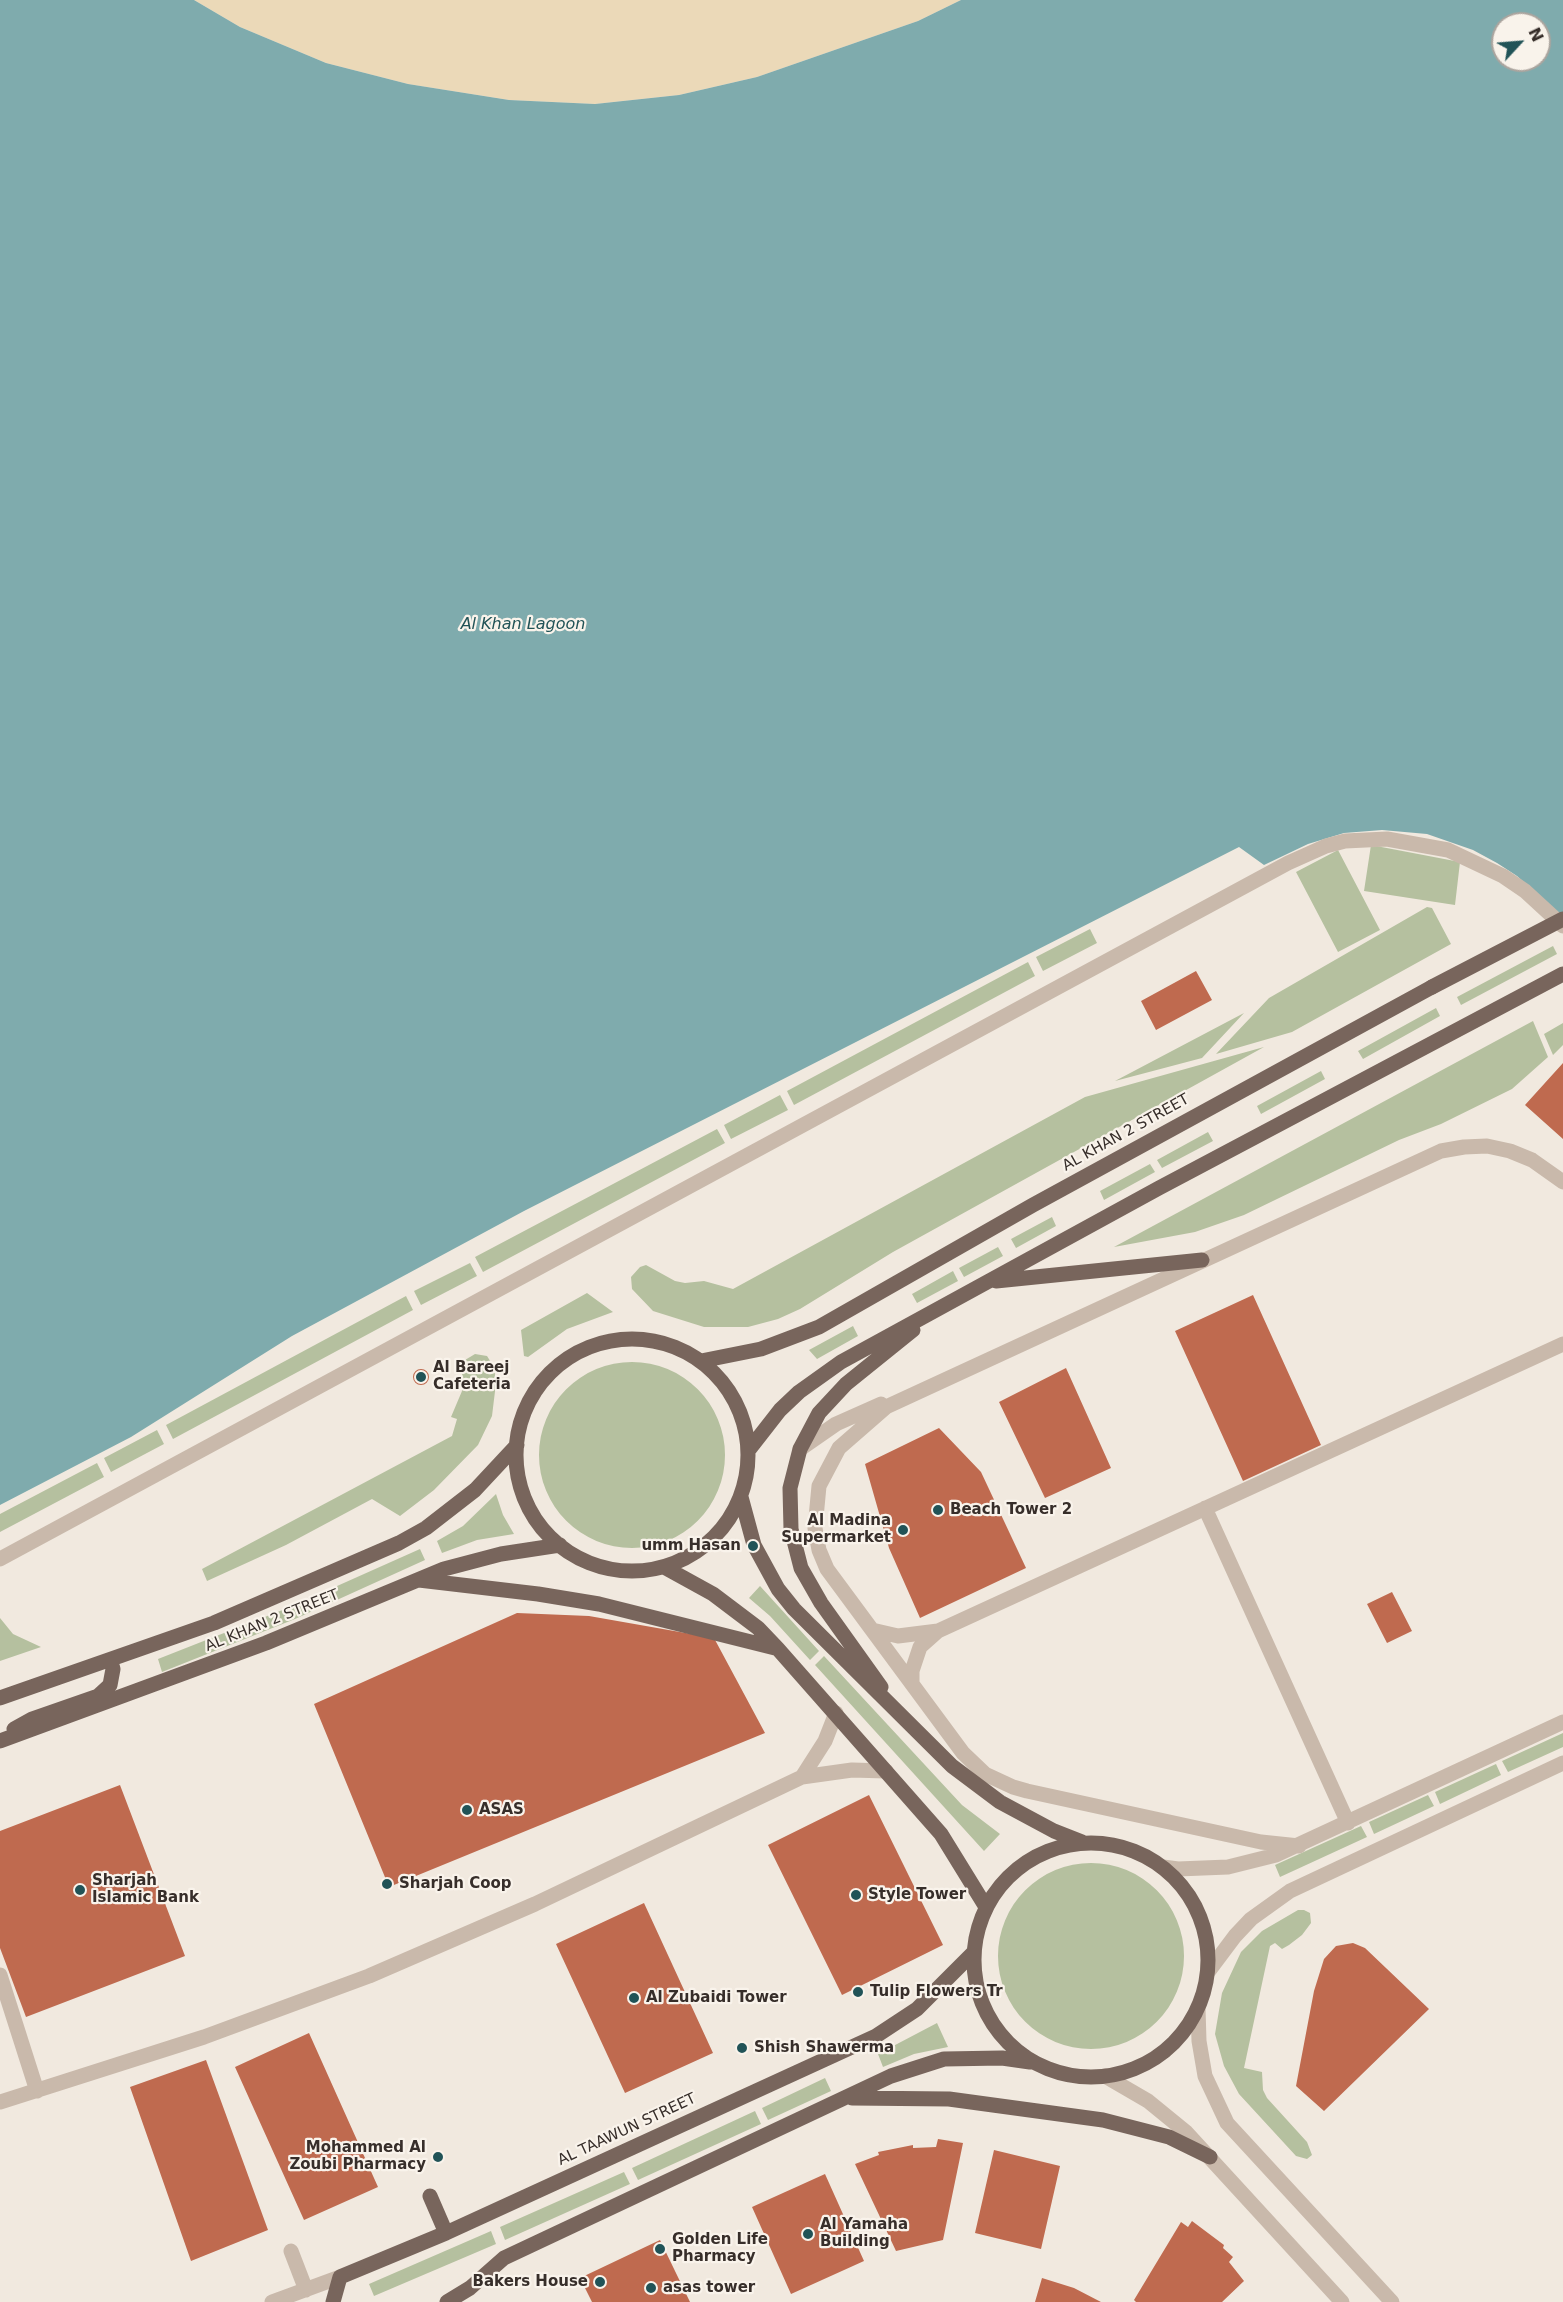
<!DOCTYPE html>
<style>
body{margin:0}
#map{position:relative;width:1563px;height:2302px;overflow:hidden;background:#f1e9df;font-family:"DejaVu Sans",sans-serif}
canvas{display:block}
.north{position:absolute;left:1491px;top:12px;width:60px;height:60px;box-sizing:border-box;background:#f9f3eb;border:2px solid #aba49e;border-radius:50%;rotate:64deg;font-size:16px;font-weight:700;line-height:24px;text-align:center;color:#372e2a}
.north::after{content:'';display:block;margin:auto;width:21px;height:27px;background:#215357;clip-path:polygon(50% 0,100% 100%,50% 72%,0 100%)}
</style>
<div id="map">
<canvas width="1563" height="2302"></canvas>
<div class="north">N</div>
</div>
<script>
const ctx = document.querySelector('canvas').getContext('2d');
ctx.lineJoin = 'round';
function fill(path, color) {
  ctx.fillStyle = color;
  ctx.fill(path, 'evenodd');
}
function poly(rows) {
  const path = new Path2D();
  for (const r of rows) {
    if (r.length === 3) {
      path.moveTo(r[0] + r[2], r[1]);
      path.arc(r[0], r[1], r[2], 0, 2 * Math.PI);
      continue;
    }
    path.moveTo(r[0], r[1]);
    for (let i = 2; i < r.length; i += 2) path.lineTo(r[i], r[i + 1]);
  }
  return path;
}
function stroke(path, color, width, dash) {
  ctx.strokeStyle = color;
  ctx.lineWidth = width;
  ctx.lineCap = dash ? 'butt' : 'round';
  ctx.setLineDash(dash || []);
  ctx.stroke(path);
}
function drawText(font, color, halo, rows, align = 'center') {
  ctx.font = font + ' "DejaVu Sans",sans-serif';
  ctx.lineWidth = 4.5;
  ctx.setLineDash([]);
  ctx.textBaseline = 'middle';
  ctx.strokeStyle = halo;
  ctx.fillStyle = color;
  for (const [text, x, y, turn = 0] of rows) {
    ctx.save();
    ctx.translate(x, y);
    ctx.rotate((+turn || 0) * Math.PI / 180);
    ctx.textAlign = isNaN(turn) ? turn : align;
    if (halo) ctx.strokeText(text, 0, 0);
    ctx.fillText(text, 0, 0);
    ctx.restore();
  }
}
fill(poly([
 [1371,845,1460,862,1455,905,1364,891],
 [1338,850,1380,930,1338,952,1296,872],
 [1427,907,1432,908,1451,944,1292,1032,1216,1054,1269,998],
 [1090,929,1097,943,1043,971,1036,957],
 [1553,946,1557,954,1461,1005,1457,997],
 [1028,962,1035,976,794,1105,787,1091],
 [1436,1008,1440,1016,1363,1059,1358,1051],
 [1244,1013,1202,1058,1115,1081],
 [1533,1021,1548,1057,1512,1089,1441,1124,1399,1140,1244,1215,1195,1232,1114,1247],
 [1563,1023,1563,1045,1553,1055,1544,1034],
 [1264,1047,893,1252,800,1309,778,1319,748,1327,704,1327,653,1311,632,1289,631,1277,640,1267,646,1265,675,1281,685,1283,704,1281,733,1289,1085,1097],
 [1321,1071,1325,1079,1261,1114,1257,1106],
 [780,1095,788,1110,731,1139,724,1125],
 [717,1129,725,1143,483,1272,475,1257],
 [1208,1132,1213,1141,1162,1168,1157,1160],
 [1150,1164,1155,1172,1104,1200,1100,1191],
 [1052,1217,1056,1226,1016,1248,1011,1239],
 [998,1247,1003,1256,964,1277,959,1268],
 [470,1263,477,1276,421,1305,414,1291],
 [953,1271,958,1281,917,1303,912,1294],
 [587,1293,613,1312,567,1329,528,1357,524,1356,521,1330],
 [406,1296,413,1310,173,1439,166,1425],
 [853,1326,858,1336,817,1359,809,1350],
 [475,1354,487,1356,494,1367,496,1383,492,1416,478,1445,434,1490,400,1516,372,1499,286,1545,207,1581,202,1569,452,1436,457,1419,451,1417,462,1391,462,1366,465,1360],
 [632,1455,93],
 [157,1430,164,1444,111,1472,104,1458],
 [97,1463,104,1477,0,1532,0,1514],
 [496,1494,503,1515,514,1534,477,1540,442,1553,437,1541,463,1526],
 [420,1549,425,1560,295,1619,162,1672,158,1659,290,1607],
 [760,1586,819,1651,810,1660,770,1616,749,1598],
 [0,1618,13,1634,41,1647,0,1661],
 [824,1656,962,1805,1000,1834,984,1851,815,1665],
 [1563,1733,1563,1747,1508,1772,1502,1761],
 [1496,1764,1501,1775,1440,1804,1435,1792],
 [1428,1795,1434,1806,1374,1834,1369,1822],
 [1361,1826,1367,1837,1280,1877,1275,1865],
 [1091,1956,93],
 [1298,1910,1304,1910,1310,1913,1311,1923,1302,1935,1289,1945,1282,1949,1275,1943,1270,1946,1244,2068,1262,2072,1263,2090,1267,2098,1307,2142,1312,2155,1307,2159,1296,2156,1239,2094,1224,2066,1215,2034,1222,1993,1241,1952,1262,1931],
 [937,2023,948,2047,914,2054,883,2067,878,2054],
 [825,2078,831,2091,768,2120,762,2108],
 [755,2111,761,2124,638,2180,632,2168],
 [624,2172,630,2184,505,2240,500,2227],
 [491,2231,496,2244,374,2296,369,2284]
]), '#b5c09f');
fill(poly([
 [194,0,961,0,918,21,757,77,679,95,595,104,509,100,408,84,326,63,240,27]
]), '#ebd9b8');
fill(poly([
 [0,0,194,0,240,27,326,63,408,84,509,100,595,104,679,95,757,77,918,21,961,0,1563,0,1563,918,1517,876,1497,863,1473,850,1427,834,1382,830,1344,833,1308,844,1264,865,1239,847,524,1211,292,1336,131,1437,0,1505],
 [1503,24,1539,24,1539,60,1503,60]
]), '#7fabad');
fill(poly([
 [1196,971,1212,1000,1156,1030,1141,1001],
 [1563,1063,1563,1139,1525,1105],
 [1253,1295,1321,1445,1243,1481,1175,1331],
 [1066,1368,1111,1468,1045,1498,999,1402],
 [421,1377,8],
 [939,1428,981,1472,1026,1568,920,1618,889,1548,865,1464],
 [1392,1592,1412,1631,1387,1643,1367,1604],
 [517,1613,589,1616,714,1638,765,1733,389,1887,314,1704],
 [120,1785,185,1956,26,2017,0,1948,0,1831],
 [869,1795,943,1945,842,1995,768,1845],
 [644,1903,713,2053,625,2093,556,1944],
 [1353,1943,1365,1948,1429,2009,1324,2111,1296,2086,1314,1991,1324,1959,1336,1946],
 [309,2033,378,2187,304,2220,235,2067],
 [206,2060,268,2230,191,2261,130,2087],
 [938,2139,963,2143,943,2240,896,2251,855,2164,879,2155,878,2152,913,2145,913,2148,936,2147],
 [994,2150,1060,2166,1041,2249,975,2233],
 [825,2174,864,2261,791,2294,752,2207],
 [1192,2221,1224,2245,1223,2248,1233,2257,1229,2262,1244,2281,1222,2302,1136,2302,1134,2300,1181,2222,1188,2227],
 [660,2240,690,2302,592,2302,580,2278],
 [1042,2278,1074,2288,1101,2302,1035,2302]
]), '#bf6a4f');
stroke(poly([
 [800,1449,836,1424,881,1404],
 [1205,1508,1348,1823],
 [0,1559,1288,863,1326,846,1345,841,1387,839,1448,850,1503,876,1525,891,1563,926],
 [872,1630,898,1636,938,1631,1563,1344],
 [912,1683,912,1671,920,1647,938,1631],
 [802,1777,825,1741,836,1713],
 [1299,1846,1261,1842,1027,1791,1013,1787,985,1774,963,1753,827,1569,819,1550,815,1528,819,1486,839,1448,886,1407,1441,1151,1464,1147,1487,1146,1510,1151,1532,1160,1563,1182],
 [1163,1867,1178,1869,1228,1867,1276,1855,1563,1722],
 [1208,1972,1235,1936,1251,1919,1290,1891,1563,1763],
 [0,1975,37,2091],
 [1198,2008,1199,2041,1205,2076,1227,2123,1392,2302],
 [1105,2076,1148,2101,1186,2132,1342,2302],
 [0,2102,204,2037,369,1976,535,1904,802,1777,852,1770,886,1771],
 [291,2251,306,2290],
 [272,2302,340,2277]
]), '#c9b9ab', 15);
stroke(poly([
 [996,1281,1202,1260],
 [632,1455,116],
 [701,1361,761,1349,819,1327,1033,1205,1432,987],
 [748,1451,780,1410,799,1392,841,1362,1159,1188,1563,974],
 [741,1497,754,1545,778,1589,794,1609,952,1766,1000,1802,1054,1831,1082,1842],
 [664,1567,713,1594,758,1628,778,1649,941,1834,986,1907],
 [419,1580,538,1594,599,1604,775,1648],
 [881,1687,821,1603,801,1568,791,1529,790,1488,800,1449,819,1413,846,1384,913,1330],
 [0,1698,214,1623,399,1543,426,1528,475,1490,517,1445],
 [14,1729,32,1719,98,1696,110,1685,113,1669,111,1661],
 [0,1741,266,1643,444,1569,501,1554,560,1545],
 [1091,1960,117],
 [852,2098,949,2099,1103,2120,1169,2137,1210,2157],
 [430,2196,446,2233],
 [333,2302,340,2277,446,2233,876,2036,917,2009,974,1952],
 [447,2302,470,2288,504,2258,891,2076,944,2059,1002,2058,1030,2062]
]), '#78655c', 15);
stroke(poly([
 [1432,987,1563,919]
]), '#78655c', 15);
for (const [x, y, r, color] of [
 [421,1377,6,"#215357"],
 [938,1510,6,"#215357"],
 [903,1530,6,"#215357"],
 [753,1546,6,"#215357"],
 [467,1810,6,"#215357"],
 [387,1884,6,"#215357"],
 [80,1890,6,"#215357"],
 [856,1895,6,"#215357"],
 [858,1992,6,"#215357"],
 [634,1998,6,"#215357"],
 [742,2048,6,"#215357"],
 [438,2157,6,"#215357"],
 [808,2234,6,"#215357"],
 [660,2249,6,"#215357"],
 [600,2282,6,"#215357"],
 [651,2288,6,"#215357"]
]) {
  const dot = new Path2D();
  dot.arc(x, y, r, 0, 2 * Math.PI);
  ctx.fillStyle = color;
  ctx.fill(dot);
  stroke(dot, '#f9f3eb', 2);
}
drawText('15px', '#372e2a', '#f9f3eb', [
 ["AL KHAN 2 STREET",1126,1133,-29],
 ["AL KHAN 2 STREET",272,1621,-22],
 ["AL TAAWUN STREET",627,2130,-25]
]);
drawText('bold 15px', '#372e2a', '#f9f3eb', [
 ["Al Bareej",433,1368],
 ["Cafeteria",433,1385],
 ["Beach Tower 2",950,1510],
 ["Al Madina",891,1521,"right"],
 ["Supermarket",891,1538,"right"],
 ["umm Hasan",741,1546,"right"],
 ["ASAS",479,1810],
 ["Sharjah",92,1881],
 ["Islamic Bank",92,1898],
 ["Sharjah Coop",399,1884],
 ["Style Tower",868,1895],
 ["Tulip Flowers Tr",870,1992],
 ["Al Zubaidi Tower",646,1998],
 ["Shish Shawerma",754,2048],
 ["Mohammed Al",426,2148,"right"],
 ["Zoubi Pharmacy",426,2165,"right"],
 ["Al Yamaha",820,2225],
 ["Building",820,2242],
 ["Golden Life",672,2240],
 ["Pharmacy",672,2257],
 ["Bakers House",588,2282,"right"],
 ["asas tower",663,2288]
], 'left');
drawText('italic 16px', '#215357', '#f9f3eb', [
 ["Al Khan Lagoon",523,625]
]);
</script>
